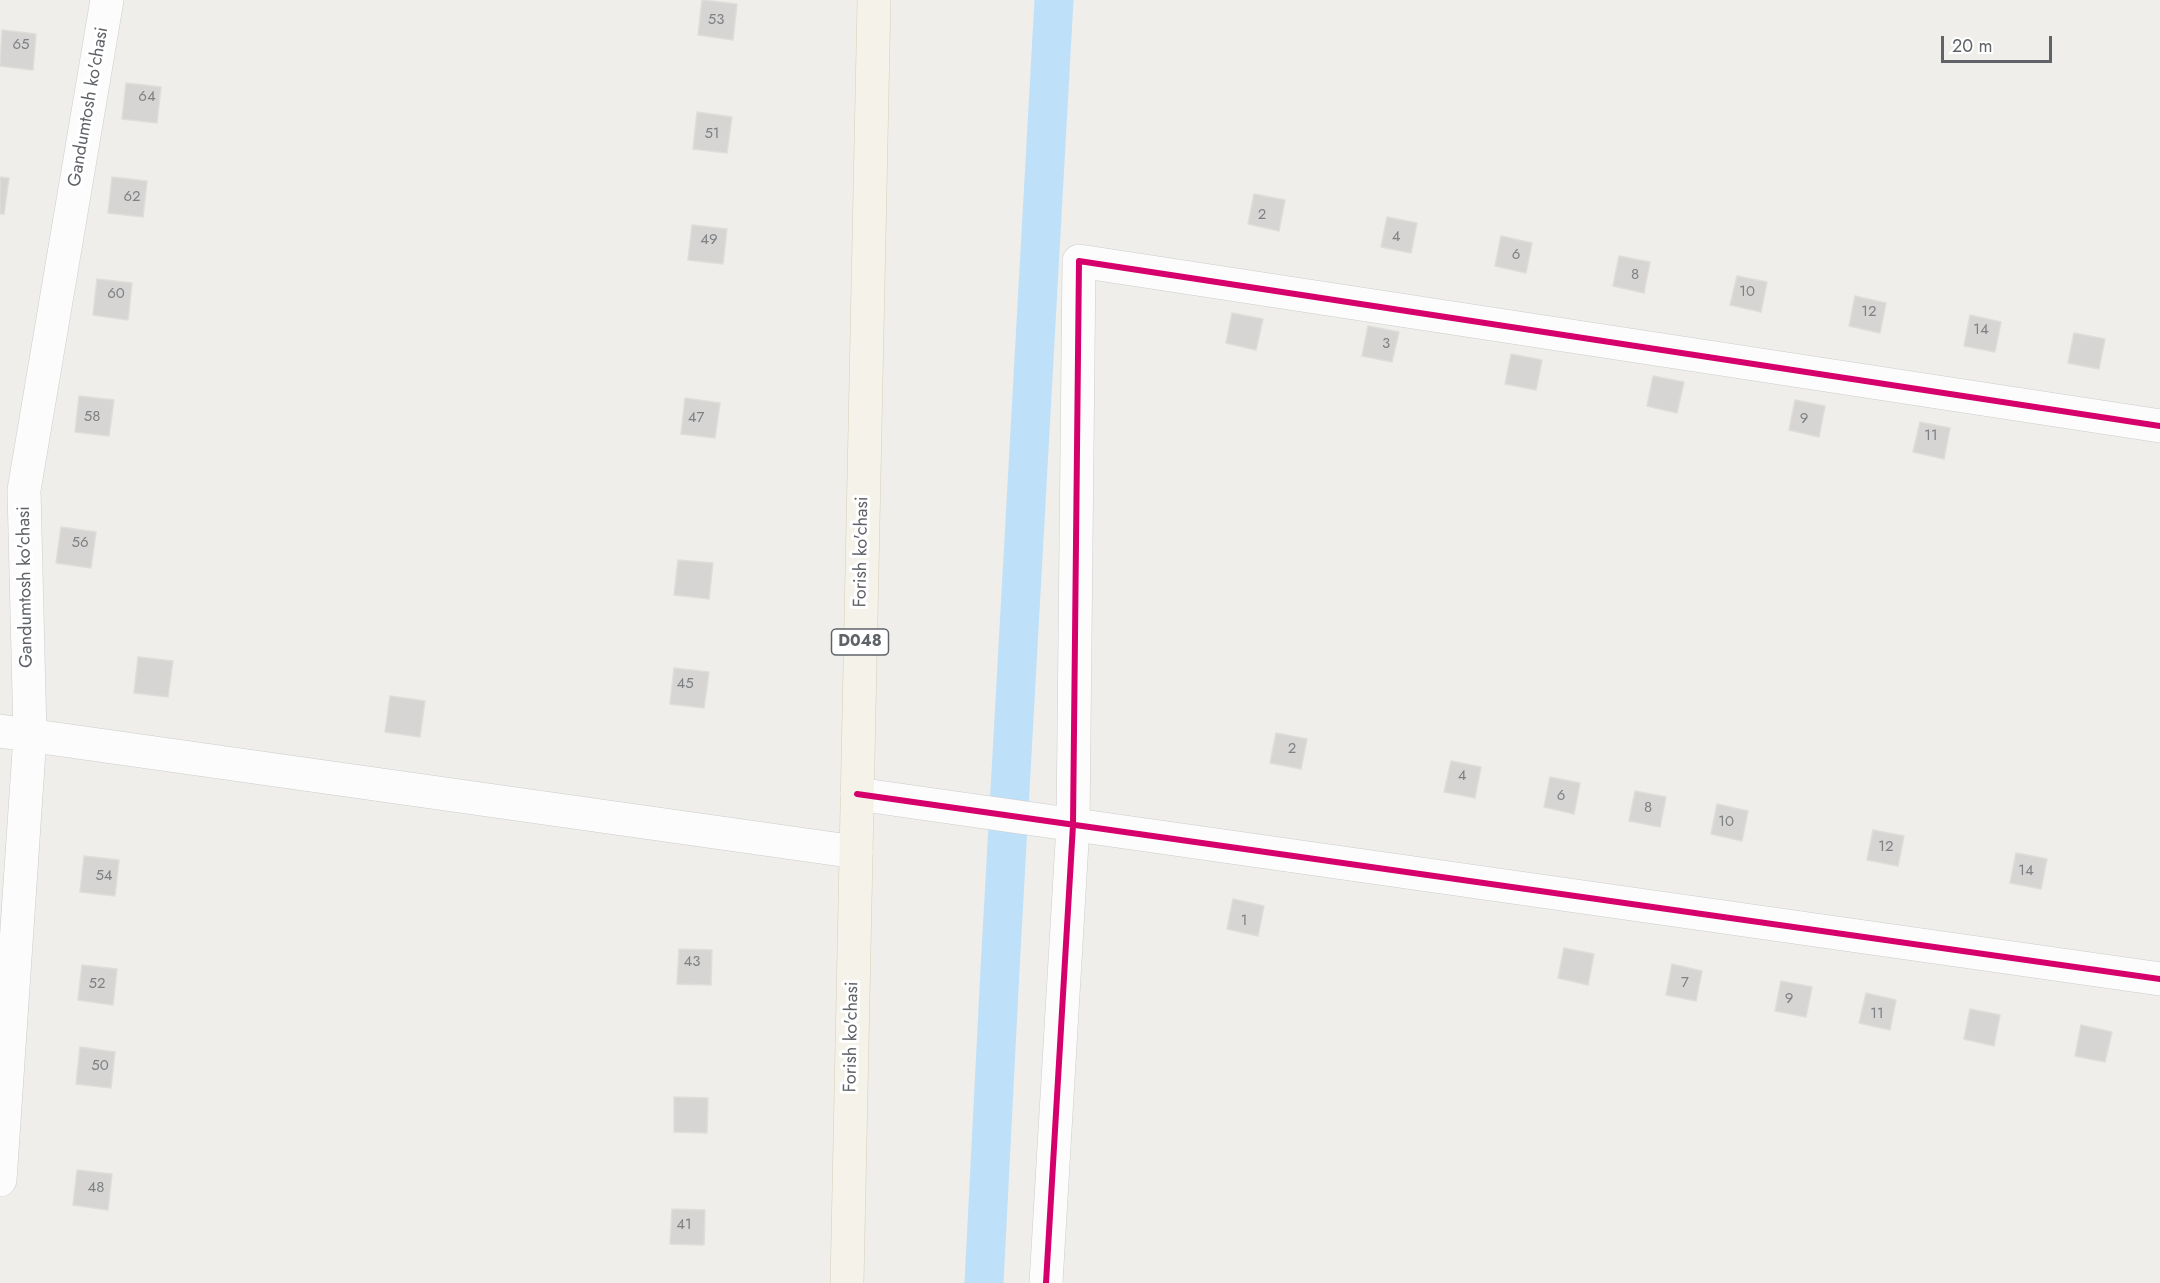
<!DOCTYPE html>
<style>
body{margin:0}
#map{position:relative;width:2160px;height:1283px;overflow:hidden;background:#efeeea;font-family:Jost,sans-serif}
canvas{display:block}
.scale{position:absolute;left:1941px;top:36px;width:111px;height:27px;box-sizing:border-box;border:3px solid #5f6368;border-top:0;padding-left:8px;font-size:18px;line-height:21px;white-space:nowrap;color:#5f6368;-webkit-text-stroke:4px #fff;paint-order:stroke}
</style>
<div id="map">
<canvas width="2160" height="1283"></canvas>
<div class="scale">20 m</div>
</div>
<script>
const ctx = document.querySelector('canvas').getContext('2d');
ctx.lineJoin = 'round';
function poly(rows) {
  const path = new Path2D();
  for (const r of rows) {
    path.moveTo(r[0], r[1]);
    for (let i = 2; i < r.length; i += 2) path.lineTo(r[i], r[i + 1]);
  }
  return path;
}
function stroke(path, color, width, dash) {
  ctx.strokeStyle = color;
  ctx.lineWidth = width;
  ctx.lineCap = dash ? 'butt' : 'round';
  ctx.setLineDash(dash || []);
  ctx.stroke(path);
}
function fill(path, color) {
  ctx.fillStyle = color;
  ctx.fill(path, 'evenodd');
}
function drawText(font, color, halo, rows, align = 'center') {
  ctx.font = font + ' Jost,sans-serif';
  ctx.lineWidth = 6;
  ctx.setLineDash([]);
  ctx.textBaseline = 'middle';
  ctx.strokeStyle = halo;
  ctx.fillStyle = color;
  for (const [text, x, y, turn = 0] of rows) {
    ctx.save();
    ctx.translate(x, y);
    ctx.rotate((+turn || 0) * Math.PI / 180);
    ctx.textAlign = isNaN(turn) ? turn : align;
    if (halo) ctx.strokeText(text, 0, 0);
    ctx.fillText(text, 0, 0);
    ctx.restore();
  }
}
stroke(poly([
 [984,1283,1000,970,1054,0]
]), '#bfe0f9', 39);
const building = poly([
 [702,0,737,4,733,40,698,35,702,0],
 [2,30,36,34,33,70,0,66,2,30],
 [126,83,161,87,157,123,122,119,126,83],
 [697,112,732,117,727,153,693,149,697,112],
 [0,177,9,178,4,214,0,214,0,177],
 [112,177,147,181,143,217,108,213,112,177],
 [1254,194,1285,200,1279,231,1248,224,1254,194],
 [1387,217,1417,223,1411,253,1381,247,1387,217],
 [692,225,727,229,723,264,688,260,692,225],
 [1501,236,1532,243,1526,273,1495,266,1501,236],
 [1619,256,1650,262,1644,293,1613,286,1619,256],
 [1737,276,1767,282,1761,312,1730,305,1737,276],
 [97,279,132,283,128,320,93,315,97,279],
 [1855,296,1886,303,1880,333,1849,326,1855,296],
 [1232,313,1263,319,1256,350,1226,343,1232,313],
 [1970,315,2001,322,1995,352,1964,346,1970,315],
 [1368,326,1399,332,1392,362,1362,356,1368,326],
 [2074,333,2105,339,2099,369,2068,363,2074,333],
 [1511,354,1542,360,1536,390,1505,384,1511,354],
 [1653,376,1684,382,1677,413,1647,406,1653,376],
 [79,396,114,400,109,436,75,432,79,396],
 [685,398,720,403,715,438,681,434,685,398],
 [1795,400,1825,406,1819,437,1789,430,1795,400],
 [1920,422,1950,428,1944,459,1913,452,1920,422],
 [61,527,96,532,91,568,56,563,61,527],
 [678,560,713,563,709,599,674,595,678,560],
 [138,657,173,661,168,697,134,693,138,657],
 [674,668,709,672,704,708,670,704,674,668],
 [390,696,425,701,420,737,385,732,390,696],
 [1276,733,1307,739,1301,769,1270,763,1276,733],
 [1451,761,1481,767,1475,798,1444,792,1451,761],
 [1550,777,1580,783,1574,814,1544,807,1550,777],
 [1635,791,1666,797,1660,827,1629,821,1635,791],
 [1717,804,1748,811,1742,841,1711,834,1717,804],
 [1873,830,1904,836,1898,866,1867,860,1873,830],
 [2016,853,2047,859,2041,889,2010,883,2016,853],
 [84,856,119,860,115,896,80,892,84,856],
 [1233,899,1264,906,1258,936,1227,929,1233,899],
 [1564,948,1594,954,1588,985,1558,978,1564,948],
 [679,949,712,950,711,985,677,984,679,949],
 [1672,964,1702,971,1696,1001,1666,995,1672,964],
 [82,965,117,969,113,1005,78,1000,82,965],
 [1781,981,1812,987,1806,1017,1775,1011,1781,981],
 [1866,993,1896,1000,1890,1030,1859,1023,1866,993],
 [1970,1009,2000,1015,1994,1046,1964,1039,1970,1009],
 [2081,1025,2112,1032,2105,1062,2075,1056,2081,1025],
 [80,1047,115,1052,111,1088,76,1084,80,1047],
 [674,1097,708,1098,707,1133,674,1132,674,1097],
 [77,1170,112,1174,108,1210,73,1205,77,1170],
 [672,1209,705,1210,704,1245,670,1244,672,1209]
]);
fill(building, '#d6d5d3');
stroke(building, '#deddd9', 1.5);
const street = poly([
 [0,731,856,852],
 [857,794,2160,979],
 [0,1180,30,736,24,490,107,0],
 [1046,1283,1073,825,1079,261,2160,426]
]);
const primary = poly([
 [847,1283,874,0]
]);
stroke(street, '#cbcccc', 34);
stroke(primary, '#d7ceb8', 34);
stroke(street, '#fdfcfc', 33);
stroke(primary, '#f4f2e9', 33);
stroke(poly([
 [857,794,2160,979],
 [1046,1283,1073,825,1079,261,2160,426]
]), '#d6006c', 6);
drawText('15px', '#7e8184', null, [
 ["53",716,20],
 ["65",21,45],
 ["64",147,97],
 ["51",712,134],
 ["62",132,197],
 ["2",1262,215],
 ["4",1396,237],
 ["49",709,240],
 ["6",1516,255],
 ["8",1635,275],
 ["10",1747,292],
 ["60",116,294],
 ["12",1869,312],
 ["14",1981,330],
 ["3",1386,344],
 ["58",92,417],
 ["47",696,418],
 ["9",1804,419],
 ["11",1931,436],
 ["56",80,543],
 ["45",685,684],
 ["2",1292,749],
 ["4",1462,776],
 ["6",1561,796],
 ["8",1648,808],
 ["10",1726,822],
 ["12",1886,847],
 ["14",2026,871],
 ["54",104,876],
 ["1",1244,921],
 ["43",692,962],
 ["7",1685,983],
 ["52",97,984],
 ["9",1789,999],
 ["11",1877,1014],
 ["50",100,1066],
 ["48",96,1188],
 ["41",684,1225]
]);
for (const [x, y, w] of [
 [860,642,57]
]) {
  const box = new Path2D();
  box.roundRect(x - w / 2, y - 13, w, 26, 4.5);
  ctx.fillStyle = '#fff';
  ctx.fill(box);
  stroke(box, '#5f6368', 1.5);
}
drawText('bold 16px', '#5f6368', null, [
 ["D048",860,642]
]);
drawText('18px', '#5f6368', '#fff', [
 ["Gandumtosh ko'chasi",89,107,-80],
 ["Forish ko'chasi",862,552,-89],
 ["Gandumtosh ko'chasi",26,587,-91],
 ["Forish ko'chasi",852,1037,-89]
]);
</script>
